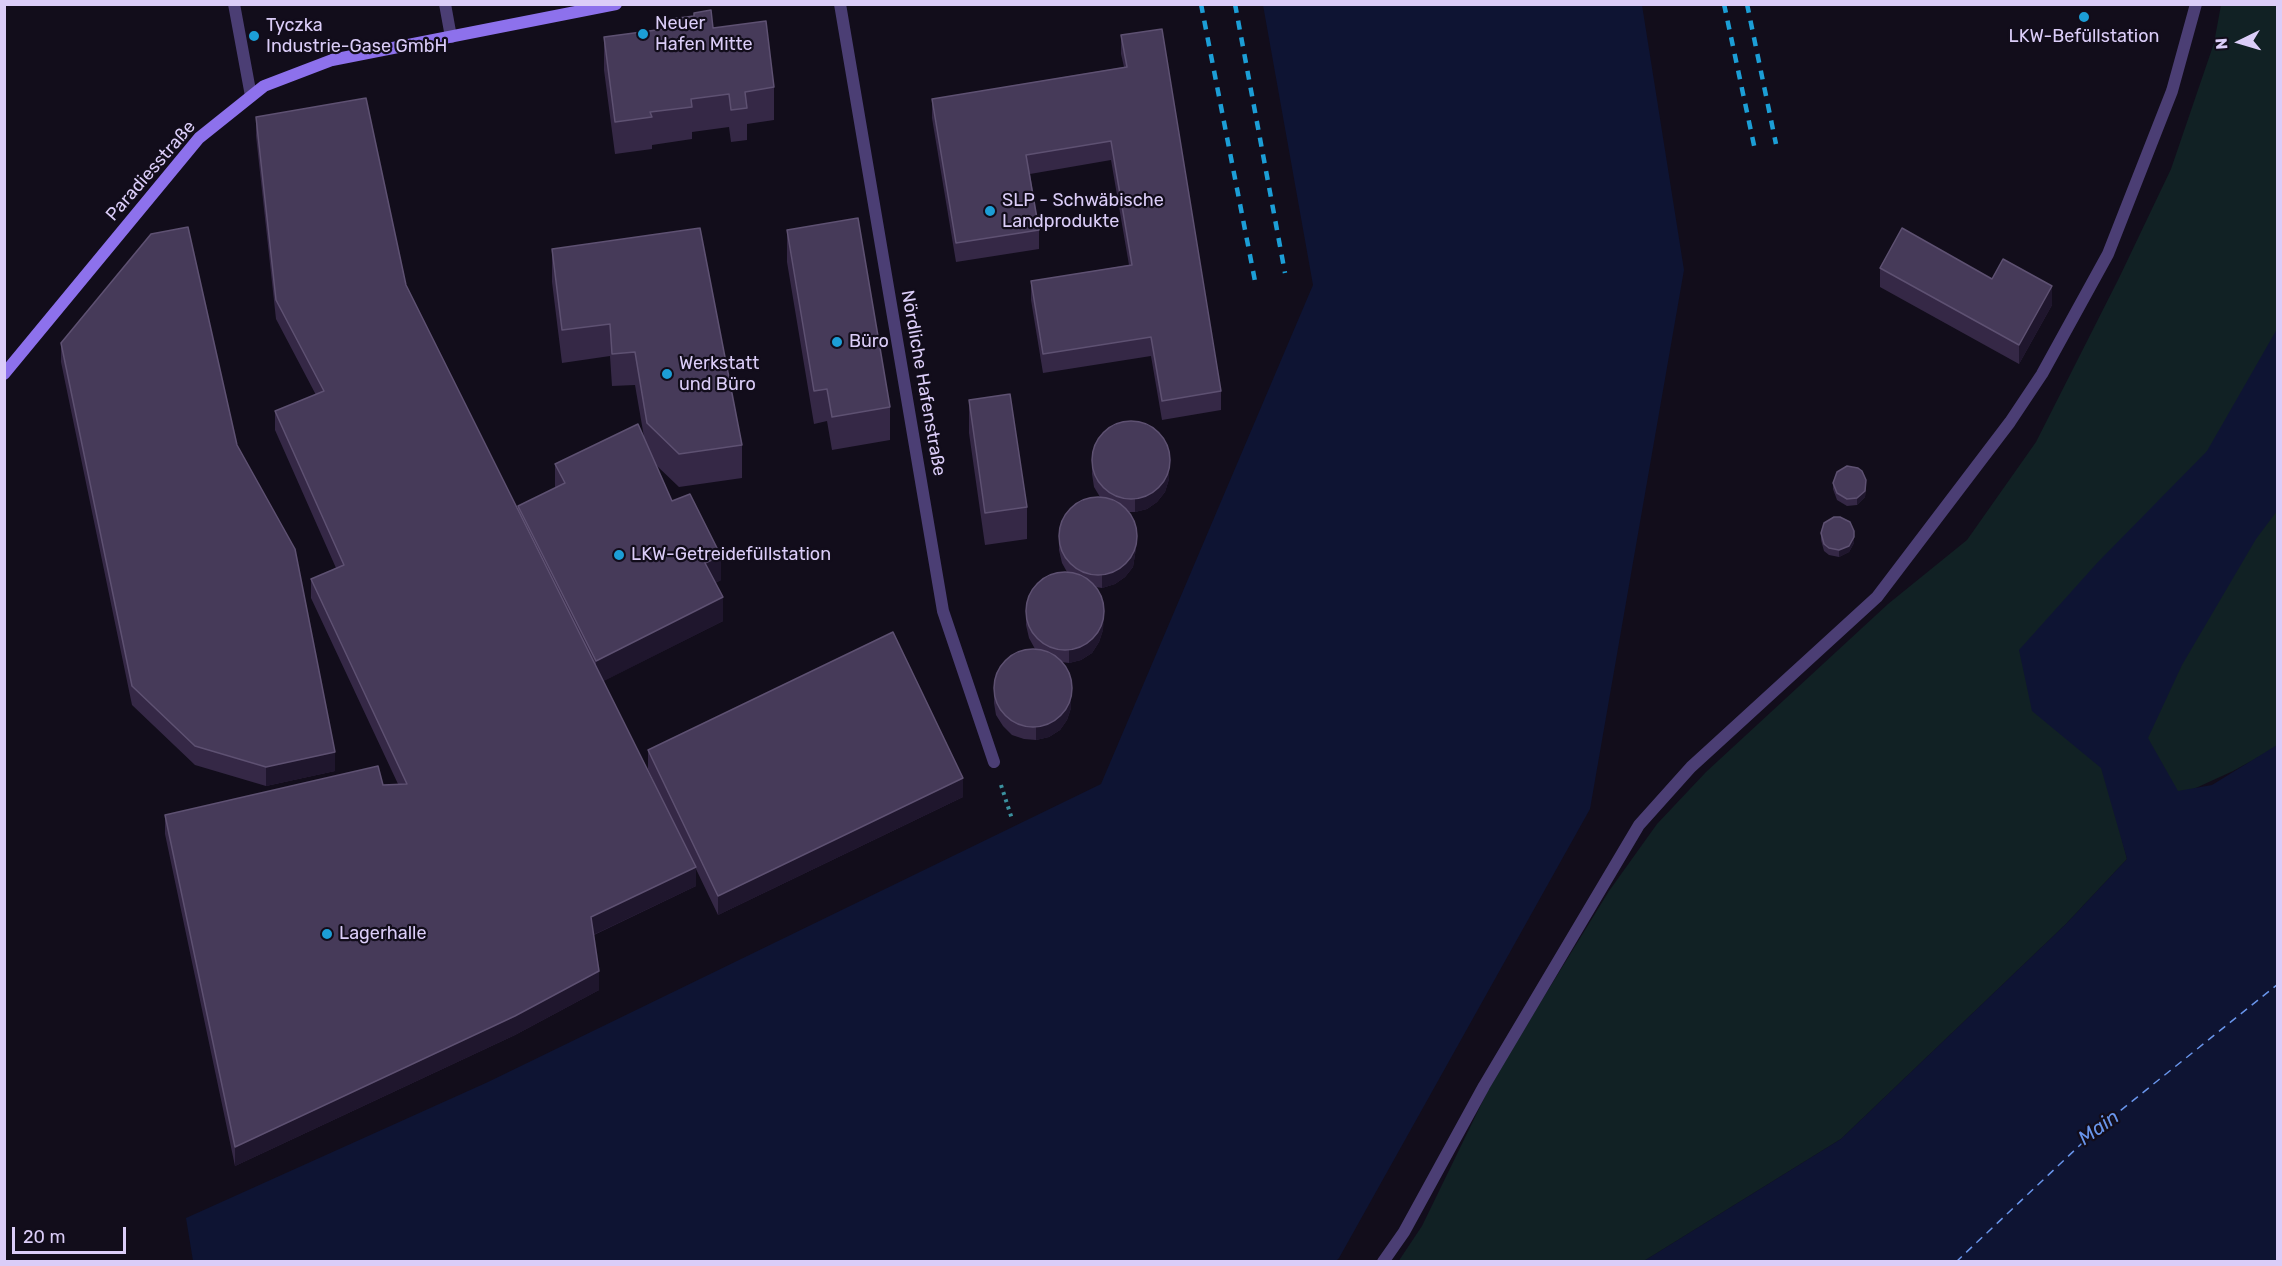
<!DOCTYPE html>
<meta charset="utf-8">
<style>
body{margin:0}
#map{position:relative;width:2282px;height:1266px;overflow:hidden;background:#120d1b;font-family:Rubik,sans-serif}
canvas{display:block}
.frame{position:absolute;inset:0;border:6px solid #dbcdf8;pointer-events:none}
.north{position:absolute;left:2210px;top:12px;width:60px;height:60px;-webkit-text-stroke:4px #120d1b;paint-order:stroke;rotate:265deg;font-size:16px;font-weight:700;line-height:24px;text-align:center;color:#dbcdf8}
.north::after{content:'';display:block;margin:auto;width:21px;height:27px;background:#dbcdf8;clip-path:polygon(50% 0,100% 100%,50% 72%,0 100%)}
.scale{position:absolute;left:12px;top:1227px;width:114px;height:27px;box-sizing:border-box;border:3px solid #dbcdf8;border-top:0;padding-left:8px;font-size:18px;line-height:21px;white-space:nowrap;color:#dbcdf8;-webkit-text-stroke:4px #120d1b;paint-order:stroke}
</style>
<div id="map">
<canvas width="2282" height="1266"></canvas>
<div class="frame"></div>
<div class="north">N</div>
<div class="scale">20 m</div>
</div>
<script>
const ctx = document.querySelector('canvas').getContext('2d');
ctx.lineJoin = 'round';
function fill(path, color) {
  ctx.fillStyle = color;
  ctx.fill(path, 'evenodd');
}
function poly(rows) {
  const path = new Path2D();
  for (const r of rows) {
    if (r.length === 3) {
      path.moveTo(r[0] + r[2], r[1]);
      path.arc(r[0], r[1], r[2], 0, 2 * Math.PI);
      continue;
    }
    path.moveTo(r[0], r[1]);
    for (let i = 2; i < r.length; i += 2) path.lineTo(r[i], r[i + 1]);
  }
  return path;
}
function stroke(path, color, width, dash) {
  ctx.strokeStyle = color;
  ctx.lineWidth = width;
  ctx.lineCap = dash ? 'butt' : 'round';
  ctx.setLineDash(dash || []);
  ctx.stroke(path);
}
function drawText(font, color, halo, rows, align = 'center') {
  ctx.font = font + ' Rubik,sans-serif';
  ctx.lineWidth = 4.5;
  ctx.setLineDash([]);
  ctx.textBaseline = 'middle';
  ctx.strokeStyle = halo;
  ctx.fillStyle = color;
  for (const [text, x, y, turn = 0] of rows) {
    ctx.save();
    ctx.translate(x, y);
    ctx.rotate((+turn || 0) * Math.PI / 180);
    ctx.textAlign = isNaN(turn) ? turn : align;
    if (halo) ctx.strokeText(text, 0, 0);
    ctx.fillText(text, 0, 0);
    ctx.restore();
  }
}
fill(poly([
 [2221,5,2277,5,2277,334,2104,768,2127,859,2066,924,1841,1139,1644,1261,1398,1262,1422,1226,1494,1078,1609,891,1657,824,1706,772,1888,604,1967,540,2036,442,2119,278,2171,169,2214,43],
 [2277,489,2277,747,2233,771,2176,797,2143,756,2150,670]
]), '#112124');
fill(poly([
 [1263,5,1642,5,1684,270,1590,809,1339,1258,1335,1262,193,1261,186,1218,488,1082,1101,784,1313,285],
 [2277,329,2277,511,2256,539,2182,665,2148,738,2178,791,2212,785,2277,745,2277,1261,1644,1261,1841,1139,2066,924,2127,859,2101,768,2032,711,2019,650,2097,563,2207,451]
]), '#0e1433');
stroke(poly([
 [1956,1262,2095,1131,2278,984]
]), '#6995eb', 1.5, [8, 6]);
stroke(poly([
 [1001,785,1012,819]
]), '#3b919f', 4, [3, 4.5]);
stroke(poly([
 [234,4,251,96],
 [445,4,451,37],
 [1383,1262,1404,1232,1484,1086,1639,825,1691,767,1877,597,2010,422,2042,374,2108,254,2172,91,2196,4]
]), '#4b3e74', 12);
stroke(poly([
 [840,4,943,611,994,762]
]), '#4b3e74', 12);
stroke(poly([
 [4,374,199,138,264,86,332,60,616,4]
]), '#8d71ec', 12);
stroke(poly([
 [1201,4,1255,281],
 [1235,4,1285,273],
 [1724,4,1755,150],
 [1747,4,1776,144]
]), '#1c9ed6', 4.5, [9, 8]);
fill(poly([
 [694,13,713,28,774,87,774,120,747,124,747,140,731,142,729,127,692,132,692,139,652,145,652,149,615,154,604,70,604,37,663,29,663,20,694,16],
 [1121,35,1221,391,1221,410,1162,420,1151,356,1043,373,1031,300,1031,281,1129,265,1111,160,1030,174,1039,230,1039,249,956,262,932,118,932,99,1124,67,1121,54],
 [256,117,406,285,518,511,518,506,555,488,555,464,644,437,635,385,612,386,610,356,562,363,552,282,552,249,742,445,742,478,679,487,656,465,672,501,721,580,715,583,723,621,603,681,666,808,648,769,648,750,963,797,718,915,696,869,696,886,594,935,599,990,515,1035,235,1166,165,834,165,815,383,785,398,784,311,598,311,579,336,568,275,430,275,411,316,395,276,319,256,136],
 [787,230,890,407,890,440,832,450,827,421,814,424,787,262],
 [1880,268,1992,279,2052,305,2019,364,1880,287],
 [61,343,237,445,335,771,266,786,195,765,132,705,61,362],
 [969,400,1027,507,1027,539,985,545,969,433],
 [1092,461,1169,479,1165,492,1157,502,1147,509,1135,512,1129,512,1137,542,1133,567,1125,577,1115,584,1102,588,1095,587,1104,604,1103,630,1099,642,1092,653,1081,660,1069,663,1061,662,1071,682,1071,708,1067,720,1060,730,1049,737,1036,740,1024,739,1012,735,1003,726,996,715,994,703,994,690,1035,649,1029,638,1026,625,1026,612,1067,572,1062,563,1059,550,1059,537,1100,497,1094,487,1092,474],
 [1833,483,1866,487,1865,497,1857,505,1847,506,1837,500,1833,489],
 [1854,531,1854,543,1849,552,1839,557,1829,555,1824,551,1821,540,1821,533]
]), '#352846');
fill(poly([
 [2052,286,2052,305,2019,364,2019,345],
 [1169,466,1169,479,1165,492,1157,502,1147,509,1135,512,1135,499],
 [1866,480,1865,497,1857,505,1857,498],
 [1137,529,1137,542,1133,567,1125,577,1115,584,1102,588,1102,574],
 [1854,537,1854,543,1849,552,1839,557,1839,550],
 [721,556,721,580,705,588,705,563],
 [723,597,723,621,596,685,596,661],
 [1103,617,1103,630,1099,642,1092,653,1081,660,1069,663,1069,650],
 [1071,695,1071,708,1067,720,1060,730,1049,737,1036,740,1036,727],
 [335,752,335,771,266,786,266,767],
 [963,778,963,797,718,915,718,896],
 [696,867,696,886,591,936,591,917],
 [599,971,599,990,515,1035,235,1166,235,1147]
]), '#1f162d');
const building = poly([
 [711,10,713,28,766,21,774,87,745,92,747,108,731,110,729,94,691,99,692,107,650,112,652,117,615,122,604,37,664,29,663,20,694,16,694,13,711,10],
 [1162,29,1221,391,1162,401,1151,337,1043,354,1031,281,1132,265,1111,141,1026,155,1039,230,956,243,932,99,1127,67,1121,35,1162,29],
 [366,98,406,285,696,867,591,917,599,971,515,1016,235,1147,165,815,378,766,383,785,407,784,311,579,344,565,275,411,324,391,276,300,256,117,366,98],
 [858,218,890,407,832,417,827,389,814,391,787,230,858,218],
 [188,227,237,445,295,549,335,752,266,767,195,746,132,686,61,343,151,234,188,227],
 [700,228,742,445,679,454,647,423,635,352,612,354,610,324,562,330,552,249,700,228],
 [1902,228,1992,279,2003,259,2052,286,2019,345,1880,268,1902,228],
 [1010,394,1027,507,985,513,969,400,1010,394],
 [1131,460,39],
 [638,424,672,501,690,494,721,556,705,563,723,597,596,661,518,506,565,483,555,464,638,424],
 [1847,466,1858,468,1862,471,1866,480,1865,491,1857,498,1847,499,1837,493,1833,483,1837,472,1847,466],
 [1098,536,39],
 [1834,517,1840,517,1850,522,1854,531,1854,537,1849,546,1839,550,1829,548,1824,544,1821,533,1824,523,1834,517],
 [1065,611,39],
 [893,632,963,778,718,896,648,750,893,632],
 [1033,688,39]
]);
fill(building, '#463a59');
stroke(building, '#5e5172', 1.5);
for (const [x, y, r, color] of [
 [2084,17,6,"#1c9ed6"],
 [643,34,6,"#1c9ed6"],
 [254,36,6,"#1c9ed6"],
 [990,211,6,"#1c9ed6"],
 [837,342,6,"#1c9ed6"],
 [667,374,6,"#1c9ed6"],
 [619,555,6,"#1c9ed6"],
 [327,934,6,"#1c9ed6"]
]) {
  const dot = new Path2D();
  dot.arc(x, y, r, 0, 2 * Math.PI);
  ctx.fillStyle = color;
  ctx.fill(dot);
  stroke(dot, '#120d1b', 2);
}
drawText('18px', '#dbcdf8', '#120d1b', [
 ["Neuer",655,24],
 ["Hafen Mitte",655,45],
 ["Tyczka",266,26],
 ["Industrie-Gase GmbH",266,47],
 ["LKW-Befüllstation",2084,37,"center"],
 ["SLP - Schwäbische",1002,201],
 ["Landprodukte",1002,222],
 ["Büro",849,342],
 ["Werkstatt",679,364],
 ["und Büro",679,385],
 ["LKW-Getreidefüllstation",631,555],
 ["Lagerhalle",339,934]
], 'left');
drawText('18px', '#dbcdf8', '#120d1b', [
 ["Paradiesstraße",151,171,-49],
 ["Nördliche Hafenstraße",923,383,80]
]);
drawText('italic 20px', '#6995eb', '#120d1b', [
 ["Main",2099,1128,-36]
]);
</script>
